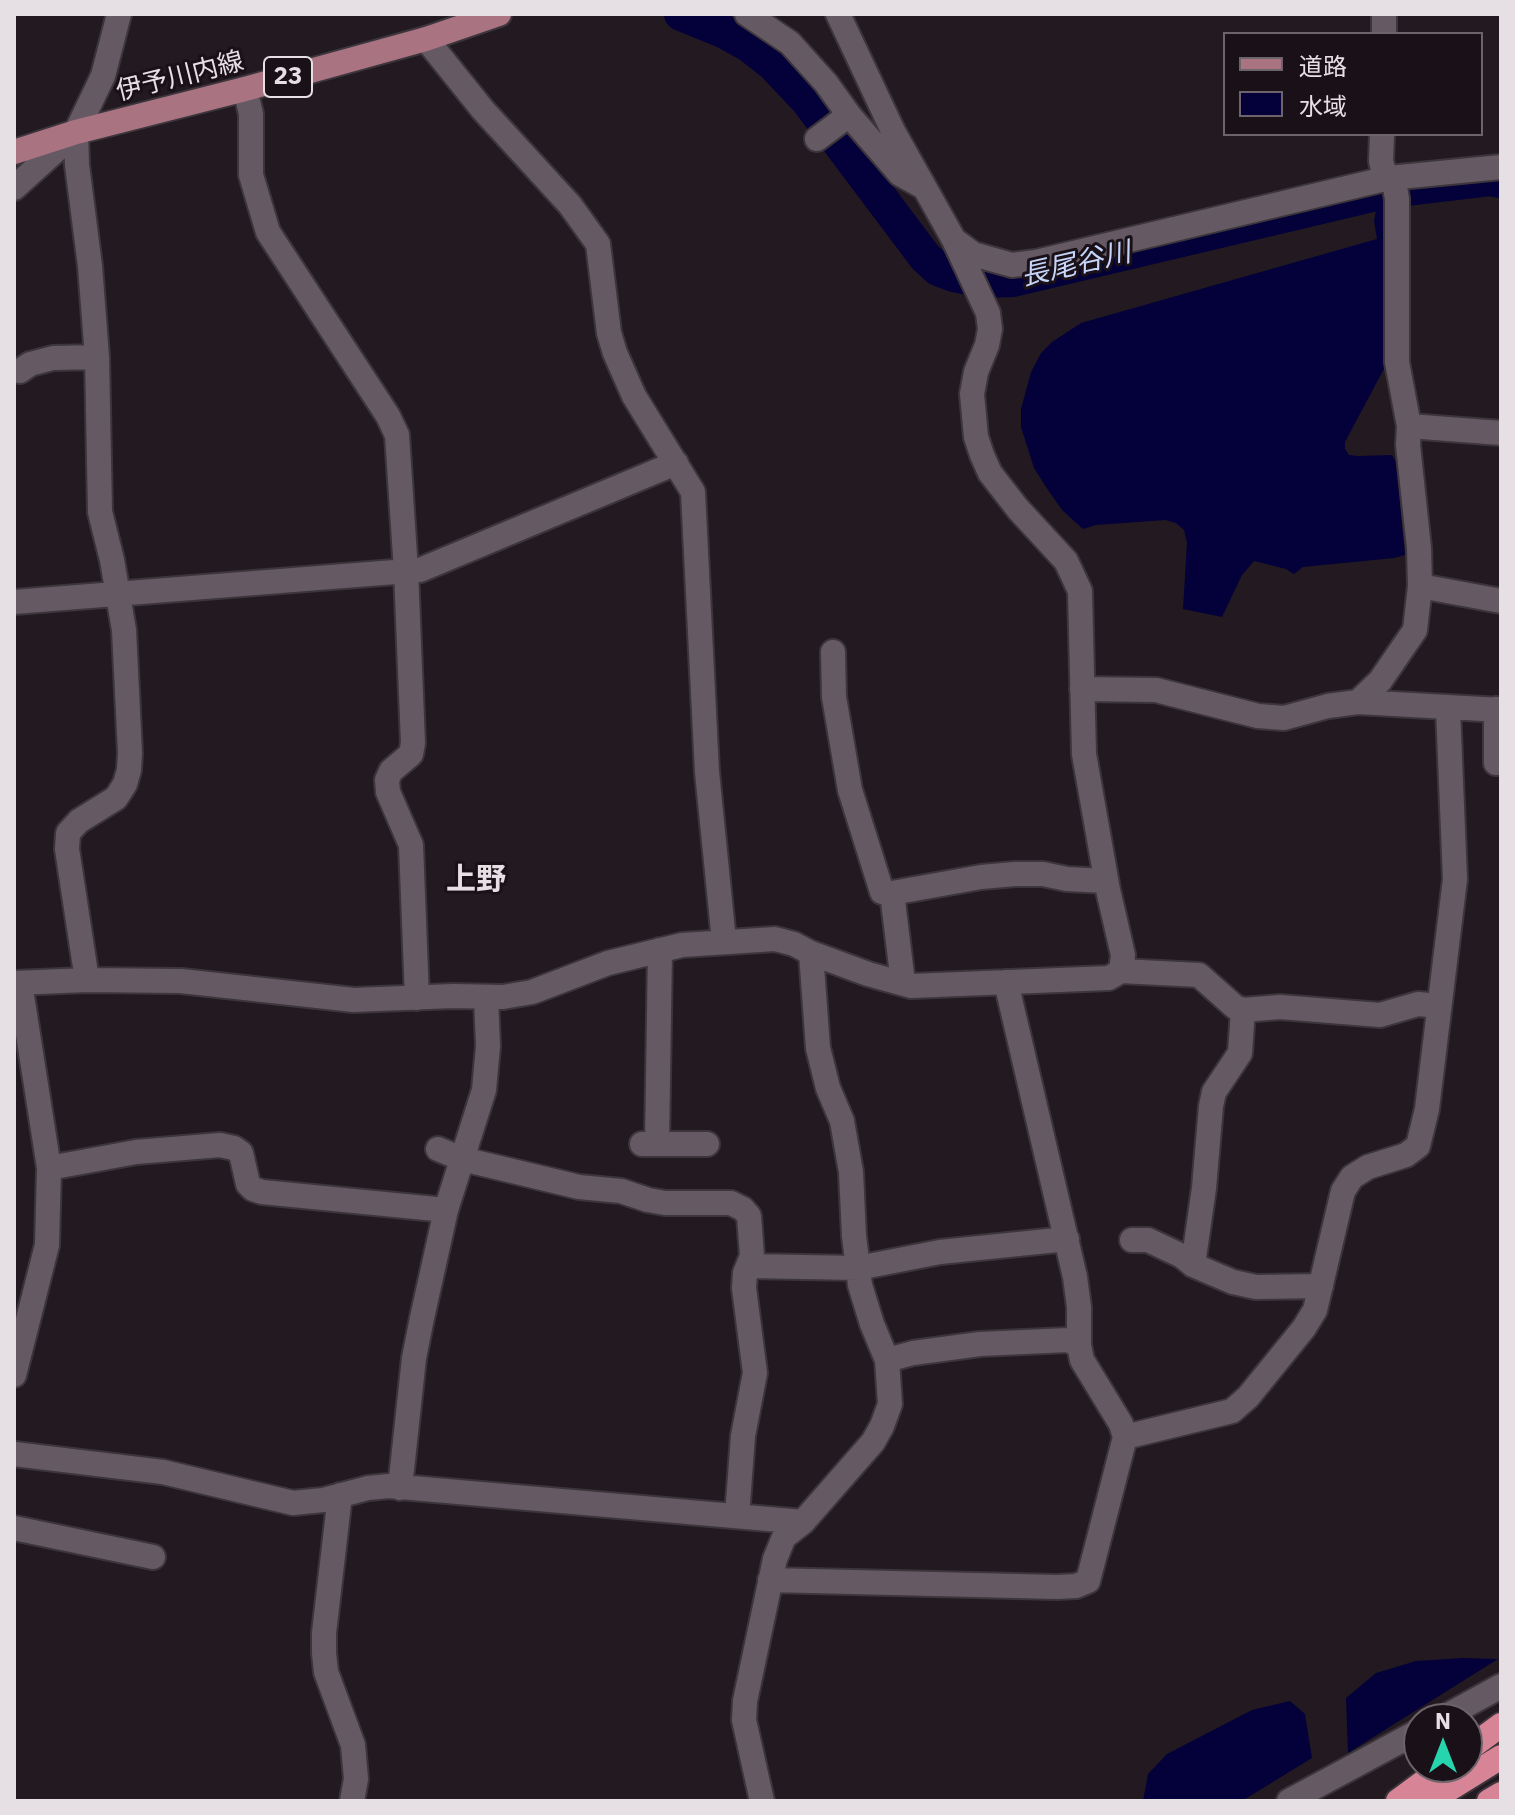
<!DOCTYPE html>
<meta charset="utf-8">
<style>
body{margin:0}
#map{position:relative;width:1515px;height:1815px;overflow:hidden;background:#231a21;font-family:"IBM Plex Sans","Noto Sans JP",sans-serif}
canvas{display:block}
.frame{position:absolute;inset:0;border:16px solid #e6e0e5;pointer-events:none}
.legend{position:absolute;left:1223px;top:32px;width:260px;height:104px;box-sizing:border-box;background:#1a1118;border:2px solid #6c646a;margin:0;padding:10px 14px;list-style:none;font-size:24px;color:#e6e0e5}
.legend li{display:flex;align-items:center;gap:16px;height:40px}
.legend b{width:40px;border:2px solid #6c646a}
.north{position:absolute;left:1403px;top:1703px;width:80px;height:80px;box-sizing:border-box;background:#1a1118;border:2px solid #6c646a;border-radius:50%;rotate:0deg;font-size:22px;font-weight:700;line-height:32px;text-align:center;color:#e6e0e5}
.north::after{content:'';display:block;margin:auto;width:28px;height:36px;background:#26d5ae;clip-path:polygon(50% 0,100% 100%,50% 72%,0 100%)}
</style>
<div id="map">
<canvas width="1515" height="1815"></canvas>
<div class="frame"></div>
<ul class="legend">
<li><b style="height:10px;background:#a97382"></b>道路</li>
<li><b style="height:22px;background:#03003a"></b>水域</li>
</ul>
<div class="north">N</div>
</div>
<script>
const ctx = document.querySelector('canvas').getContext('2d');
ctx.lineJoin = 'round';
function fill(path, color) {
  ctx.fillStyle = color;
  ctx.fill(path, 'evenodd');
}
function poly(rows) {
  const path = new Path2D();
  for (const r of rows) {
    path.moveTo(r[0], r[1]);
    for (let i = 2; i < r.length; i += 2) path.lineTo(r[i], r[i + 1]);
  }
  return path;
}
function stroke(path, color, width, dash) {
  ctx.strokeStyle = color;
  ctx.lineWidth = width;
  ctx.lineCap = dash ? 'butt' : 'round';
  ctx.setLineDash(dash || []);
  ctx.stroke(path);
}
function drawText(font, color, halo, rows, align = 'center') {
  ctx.font = font + ' "IBM Plex Sans","Noto Sans JP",sans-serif';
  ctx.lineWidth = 6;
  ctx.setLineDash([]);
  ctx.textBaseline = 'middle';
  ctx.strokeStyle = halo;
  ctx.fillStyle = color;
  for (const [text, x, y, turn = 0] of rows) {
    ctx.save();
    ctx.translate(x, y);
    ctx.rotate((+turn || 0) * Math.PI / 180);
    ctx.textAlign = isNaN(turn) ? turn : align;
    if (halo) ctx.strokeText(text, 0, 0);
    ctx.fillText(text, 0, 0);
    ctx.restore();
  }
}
fill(poly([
 [1383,190,1387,197,1386,365,1345,442,1345,449,1349,455,1358,456,1392,455,1396,462,1405,555,1394,558,1303,567,1294,574,1286,569,1254,561,1242,575,1222,617,1183,609,1187,543,1184,530,1176,523,1165,520,1096,525,1083,529,1062,510,1048,490,1034,468,1021,427,1021,409,1031,372,1041,353,1052,342,1081,323,1377,239,1374,221,1377,205,1375,192],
 [1463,1658,1498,1659,1348,1753,1346,1698,1376,1673,1416,1661],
 [1290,1701,1305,1714,1312,1758,1242,1801,1143,1801,1148,1774,1167,1754,1252,1710]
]), '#03003a');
stroke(poly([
 [681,14,723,31,750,46,773,64,807,100,925,257,938,269,954,275,983,281,1013,280,1385,192],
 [1406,189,1490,179,1501,181]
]), '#03003a', 34);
const minor = poly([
 [747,14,790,43,826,83,849,115,900,174,920,185],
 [838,14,893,131,954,240,973,254,1012,265,1036,262,1389,178,1501,167],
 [1384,34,1384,14],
 [426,39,483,110,570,205,598,244,609,333,615,353,634,396,693,492,707,772,724,941],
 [245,89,251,114,251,175,268,232,388,416,397,435,406,571,413,743,411,754,391,771,387,780,388,792,411,845,417,998],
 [76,132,77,165,90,266,97,357,100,512,112,560,124,630,130,753,129,770,125,784,116,798,79,821,68,833,67,849,87,980],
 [1382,134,1381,161,1383,169,1395,187,1397,199,1397,362,1409,426,1408,445,1419,548,1420,586,1501,601],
 [817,139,849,115],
 [14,188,76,132,103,76,119,14],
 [20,371,30,364,53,358,97,357],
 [1409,426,1501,433],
 [14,602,420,570,676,463],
 [833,652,834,697,850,790,882,892,892,893,981,877,1015,874,1043,874,1067,879,1106,881],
 [1082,689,1156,690,1258,716,1284,718,1328,706,1358,702,1380,681,1415,630,1420,586],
 [1358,702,1501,710],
 [1496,709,1496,763],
 [892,893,903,983],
 [1121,971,1199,975,1235,1007,1243,1010,1280,1007,1380,1015,1418,1004,1439,1006],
 [14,983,87,980,181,981,354,1000,453,996,503,997,532,992,608,963,682,945,775,939,794,944,811,953,868,974,911,986,1109,978,1121,971,1123,955,1108,890,1084,754,1080,591,1066,561,1018,509,990,473,982,455,976,437,972,394,976,372,987,345,990,329,988,313,954,240],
 [642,1144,707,1144],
 [657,1144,660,950],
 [438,1149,462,1159,500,1168,579,1187,621,1191,648,1200,665,1203,731,1203,743,1209,749,1216,752,1256,745,1273,744,1288,755,1373,743,1436,737,1516],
 [49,1168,136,1152,220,1145,234,1148,241,1153,248,1184,253,1189,262,1192,446,1210],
 [1132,1240,1148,1240,1182,1256,1193,1265,1233,1282,1256,1287,1321,1286],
 [1193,1265,1204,1188,1211,1106,1214,1092,1240,1053,1243,1010],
 [748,1266,858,1268,940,1252,1067,1239],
 [887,1360,913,1353,980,1344,1068,1340,1079,1345],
 [14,1375,47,1245,48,1206,49,1168,20,983],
 [1125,1437,1232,1411,1248,1397,1304,1328,1315,1310,1343,1191,1352,1177,1368,1167,1406,1155,1418,1146,1427,1109,1455,879,1448,709],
 [14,1454,163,1472,293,1503,323,1500,368,1488,389,1486,803,1522],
 [400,1488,414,1358,422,1318,446,1210,484,1090,488,1046,486,997],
 [340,1495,324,1633,324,1653,326,1672,353,1745,356,1779,352,1801],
 [14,1528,153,1557],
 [770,1580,1057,1587,1076,1586,1088,1581,1125,1437,1121,1424,1082,1360,1079,1345,1079,1307,1075,1277,1006,982],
 [1441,1719,1501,1686],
 [762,1801,744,1720,745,1701,775,1559,784,1537,803,1522,873,1442,882,1426,890,1404,887,1360,872,1324,860,1285,854,1236,851,1172,842,1121,828,1088,818,1048,811,953],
 [1289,1801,1419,1731]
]);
const major = poly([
 [14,152,76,132,245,89,426,39,499,14]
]);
const highway = poly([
 [1467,1750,1501,1725],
 [1398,1801,1444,1767],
 [1430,1801,1501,1757],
 [1489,1801,1501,1794]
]);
stroke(minor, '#3c353b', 28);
stroke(major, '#3c353b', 28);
stroke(highway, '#3c353b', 28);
stroke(minor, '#655a63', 24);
stroke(major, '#a97382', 24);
stroke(highway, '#d78497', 24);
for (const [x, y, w] of [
 [288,77,48]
]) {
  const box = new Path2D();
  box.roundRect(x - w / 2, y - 20, w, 40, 6);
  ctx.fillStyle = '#1a1118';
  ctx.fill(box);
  stroke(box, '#e6e0e5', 2);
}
drawText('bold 24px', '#e6e0e5', null, [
 ["23",288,77]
]);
drawText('26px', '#e6e0e5', '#1a1118', [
 ["伊予川内線",180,77,-14]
]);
drawText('italic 28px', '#c5d4f9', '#1a1118', [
 ["長尾谷川",1076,265,-13]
]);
drawText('bold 30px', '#e6e0e5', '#1a1118', [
 ["上野",476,880]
]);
</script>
